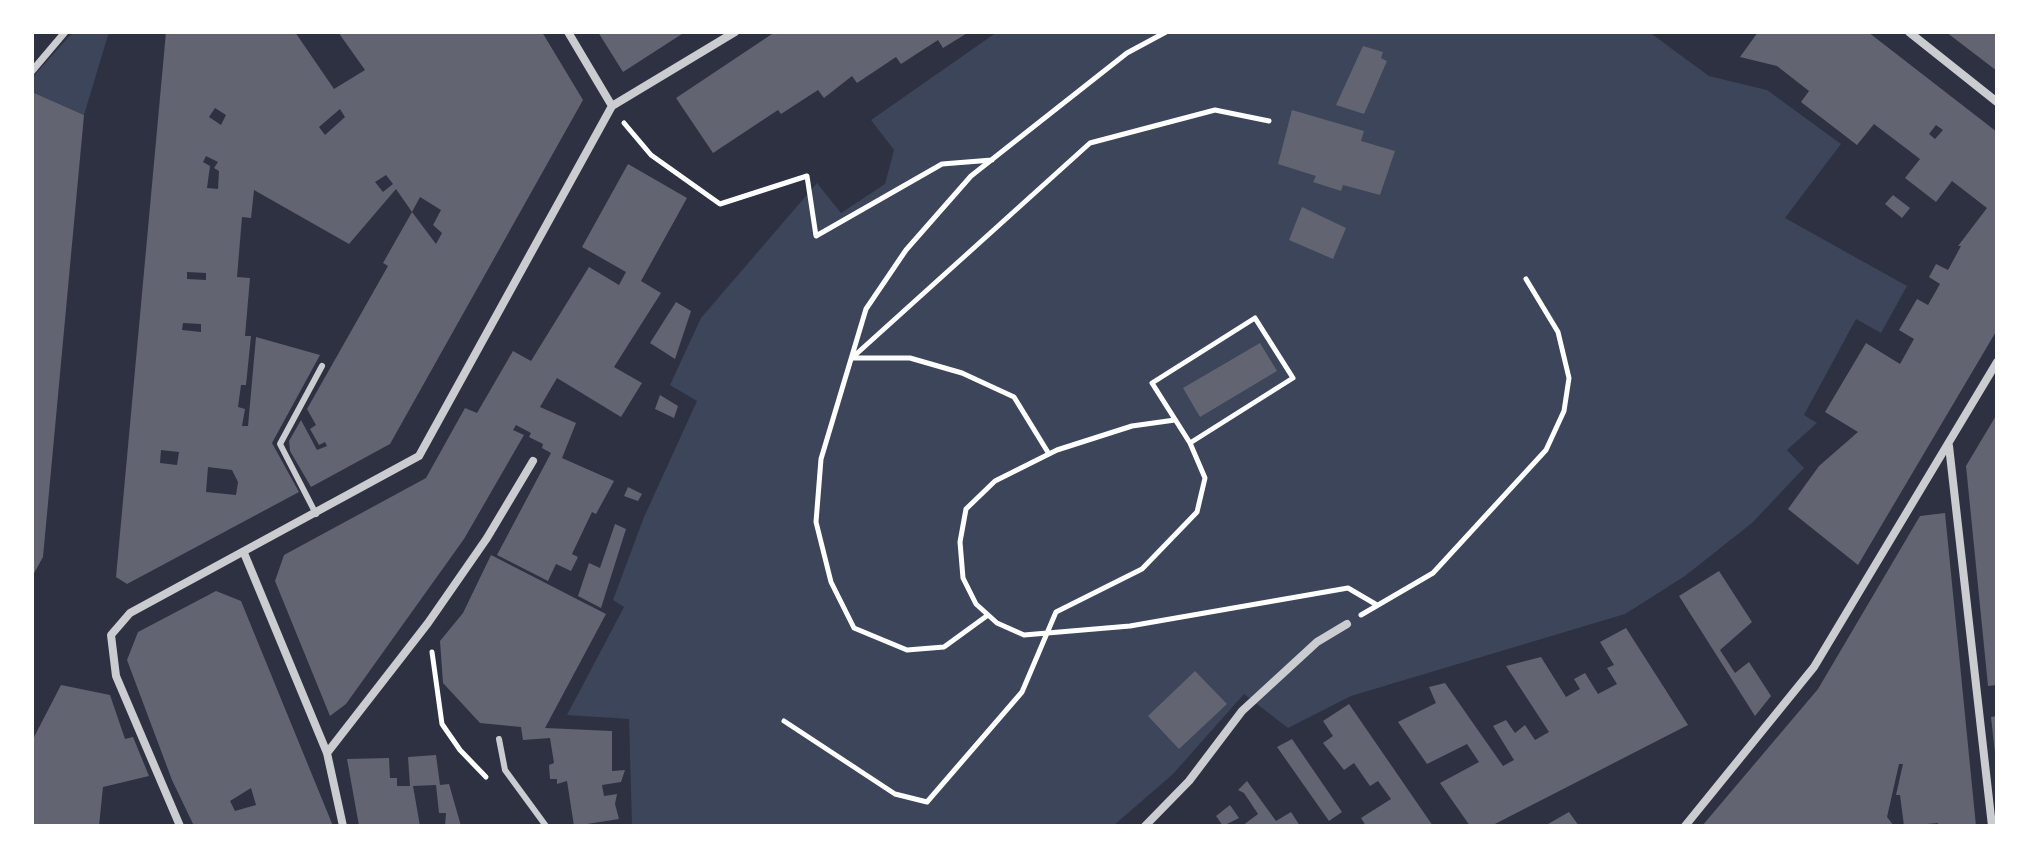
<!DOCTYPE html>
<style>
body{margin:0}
#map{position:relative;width:2029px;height:858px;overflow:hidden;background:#2d3142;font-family:Helvetica,sans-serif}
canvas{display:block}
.frame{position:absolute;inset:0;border:34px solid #fff;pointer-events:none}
</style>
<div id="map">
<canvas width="2029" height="858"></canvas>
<div class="frame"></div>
</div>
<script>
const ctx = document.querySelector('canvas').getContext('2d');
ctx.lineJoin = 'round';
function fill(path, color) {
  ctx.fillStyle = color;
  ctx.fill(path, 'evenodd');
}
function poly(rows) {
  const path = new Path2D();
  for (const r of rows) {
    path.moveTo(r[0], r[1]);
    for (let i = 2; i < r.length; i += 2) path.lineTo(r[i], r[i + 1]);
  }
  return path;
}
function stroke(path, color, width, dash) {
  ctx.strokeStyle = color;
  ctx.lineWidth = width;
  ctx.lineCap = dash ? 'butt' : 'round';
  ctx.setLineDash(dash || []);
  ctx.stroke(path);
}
fill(poly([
 [73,32,109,32,84,115,32,92,32,78],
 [997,32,1649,32,1709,76,1767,90,1841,144,1785,218,1907,286,1881,333,1856,319,1804,415,1817,423,1787,450,1804,468,1752,523,1685,576,1625,614,1351,696,1288,728,1244,694,1173,774,1113,826,632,826,629,719,567,715,624,607,613,600,644,517,697,401,670,385,701,318,817,183,841,213,885,184,894,150,871,120]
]), '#3c4559');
fill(poly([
 [166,32,295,32,334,89,365,70,338,32,542,32,583,100,390,444,311,487,290,451,289,441,301,420,317,450,327,446,325,442,319,445,310,429,316,425,307,409,388,266,383,263,412,212,436,244,442,233,433,225,441,210,420,197,412,212,396,189,349,244,254,190,251,218,242,217,237,277,250,278,245,336,251,336,246,385,241,385,238,407,245,409,242,426,248,426,256,337,320,355,272,443,299,492,127,584,116,577],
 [215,108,226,115,221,125,209,117],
 [340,109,345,117,325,135,319,127],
 [206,156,218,162,214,168,219,171,218,189,207,188,210,166,203,162],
 [386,175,393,184,383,192,375,182],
 [187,272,206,273,206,280,187,279],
 [183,323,201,324,201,332,182,330],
 [161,450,179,452,177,465,160,463],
 [208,467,232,470,238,482,236,495,206,492],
 [598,32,685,32,623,72],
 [775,32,969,32,943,48,938,40,901,64,896,57,857,83,852,76,824,98,818,90,781,114,778,110,713,153,676,98],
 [1758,32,1868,32,1997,132,1997,330,1858,565,1788,509,1819,466,1858,432,1825,412,1866,343,1900,364,1914,339,1899,330,1917,299,1928,305,1940,284,1929,277,1936,264,1948,270,1961,246,1958,246,1987,208,1952,181,1936,202,1905,178,1920,159,1874,124,1857,145,1801,102,1809,91,1777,66,1740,57],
 [1936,125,1943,130,1935,139,1929,134],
 [1946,32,1997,32,1997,71],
 [1363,46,1383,52,1381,58,1387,61,1364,114,1336,105],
 [32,92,84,115,43,557,32,577],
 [1292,110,1364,131,1361,141,1395,151,1380,195,1343,185,1341,191,1313,182,1316,176,1278,164],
 [628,164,687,198,641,281,661,293,614,367,642,383,621,417,557,378,540,407,576,423,562,458,614,481,596,514,592,512,572,554,578,557,571,571,556,564,548,581,497,555,551,453,542,448,543,444,529,437,531,433,516,425,513,430,524,435,464,539,346,704,330,716,275,581,284,555,426,478,465,408,477,413,513,351,531,361,589,267,619,285,626,272,582,247],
 [1893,195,1910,208,1902,218,1885,204],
 [1302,207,1346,228,1333,259,1289,240],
 [676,302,691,311,675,359,650,343],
 [1260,343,1277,371,1200,417,1183,388],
 [660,395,678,406,674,418,655,409],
 [1997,414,1997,685,1988,686,1966,466],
 [628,487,642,494,638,501,624,496],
 [1945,513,1976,826,1938,826,1938,823,1904,826,1900,795,1896,795,1903,764,1899,764,1887,817,1894,826,1702,826,1818,689,1920,516],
 [615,524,626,529,601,608,578,596,589,563,600,568],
 [491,555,606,614,545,728,612,731,612,771,625,770,621,782,602,785,604,796,617,794,615,804,619,819,574,826,567,781,557,784,557,779,550,779,549,765,554,763,550,738,523,740,521,727,480,723,443,683,440,641,463,613],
 [1719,571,1752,622,1720,650,1735,673,1749,662,1771,696,1755,716,1679,596],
 [216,591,241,601,333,826,194,826,172,780,127,660,138,632],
 [251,788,256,805,235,811,230,801],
 [1626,628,1688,725,1491,826,1470,826,1440,783,1479,762,1467,744,1427,764,1398,722,1436,703,1429,687,1445,683,1503,766,1514,760,1493,726,1506,720,1515,733,1525,725,1535,740,1549,732,1506,666,1541,657,1566,697,1580,689,1574,679,1585,673,1598,694,1617,684,1607,668,1614,665,1600,642],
 [1195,671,1227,704,1179,749,1148,716],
 [61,685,110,695,125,739,133,737,149,776,103,787,99,826,32,826,32,741],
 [1349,704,1433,826,1366,826,1361,818,1391,799,1378,781,1370,786,1354,763,1344,770,1323,743,1333,736,1323,721],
 [1997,716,1997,753,1995,753,1991,717],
 [1292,739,1342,812,1329,821,1277,747],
 [436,755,440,785,449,784,461,826,445,826,446,813,439,813,436,785,413,786,420,826,359,826,347,759,389,758,390,778,397,778,397,786,410,786,408,757],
 [1247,781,1276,821,1291,812,1300,826,1242,826,1258,814,1244,793,1238,790],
 [1230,805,1239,818,1223,826,1216,816],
 [1569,812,1579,826,1548,824]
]), '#626471');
stroke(poly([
 [624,123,651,155,720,204,807,176,816,236,942,164,992,160],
 [853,357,1090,143,1215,110,1269,121],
 [853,358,910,358,962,373,1014,397,1049,454],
 [1175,420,1132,426,1057,450,995,481,966,509,960,542,963,578,976,604,997,623,1024,635,1130,626,1348,588,1377,605],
 [988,615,944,647,907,650,854,628,831,582,816,522,821,459,866,309,906,250,971,176,1127,53,1166,32],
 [1361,615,1433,573,1546,450,1564,411,1569,378,1558,332,1526,279],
 [432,652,442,724,460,750,486,777],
 [784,721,895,794,927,802,1022,692,1056,612,1142,569,1197,512,1205,478,1190,443,1152,383,1255,318,1293,378,1190,443]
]), '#fff', 5);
stroke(poly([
 [316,514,280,444,322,366],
 [499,739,505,770,546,826]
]), '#caccd0', 6);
stroke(poly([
 [32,71,65,32]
]), '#caccd0', 7);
stroke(poly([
 [568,32,612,106],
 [1909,32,1997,102],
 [1949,446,1992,826],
 [244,553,327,753,343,826],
 [327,753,428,623,487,538,533,461],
 [180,826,116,676,111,635,130,613,419,456,612,106,735,32],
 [1145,826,1189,781,1242,711,1317,642,1347,624],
 [1685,826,1814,667,1997,362]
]), '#caccd0', 8);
</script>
